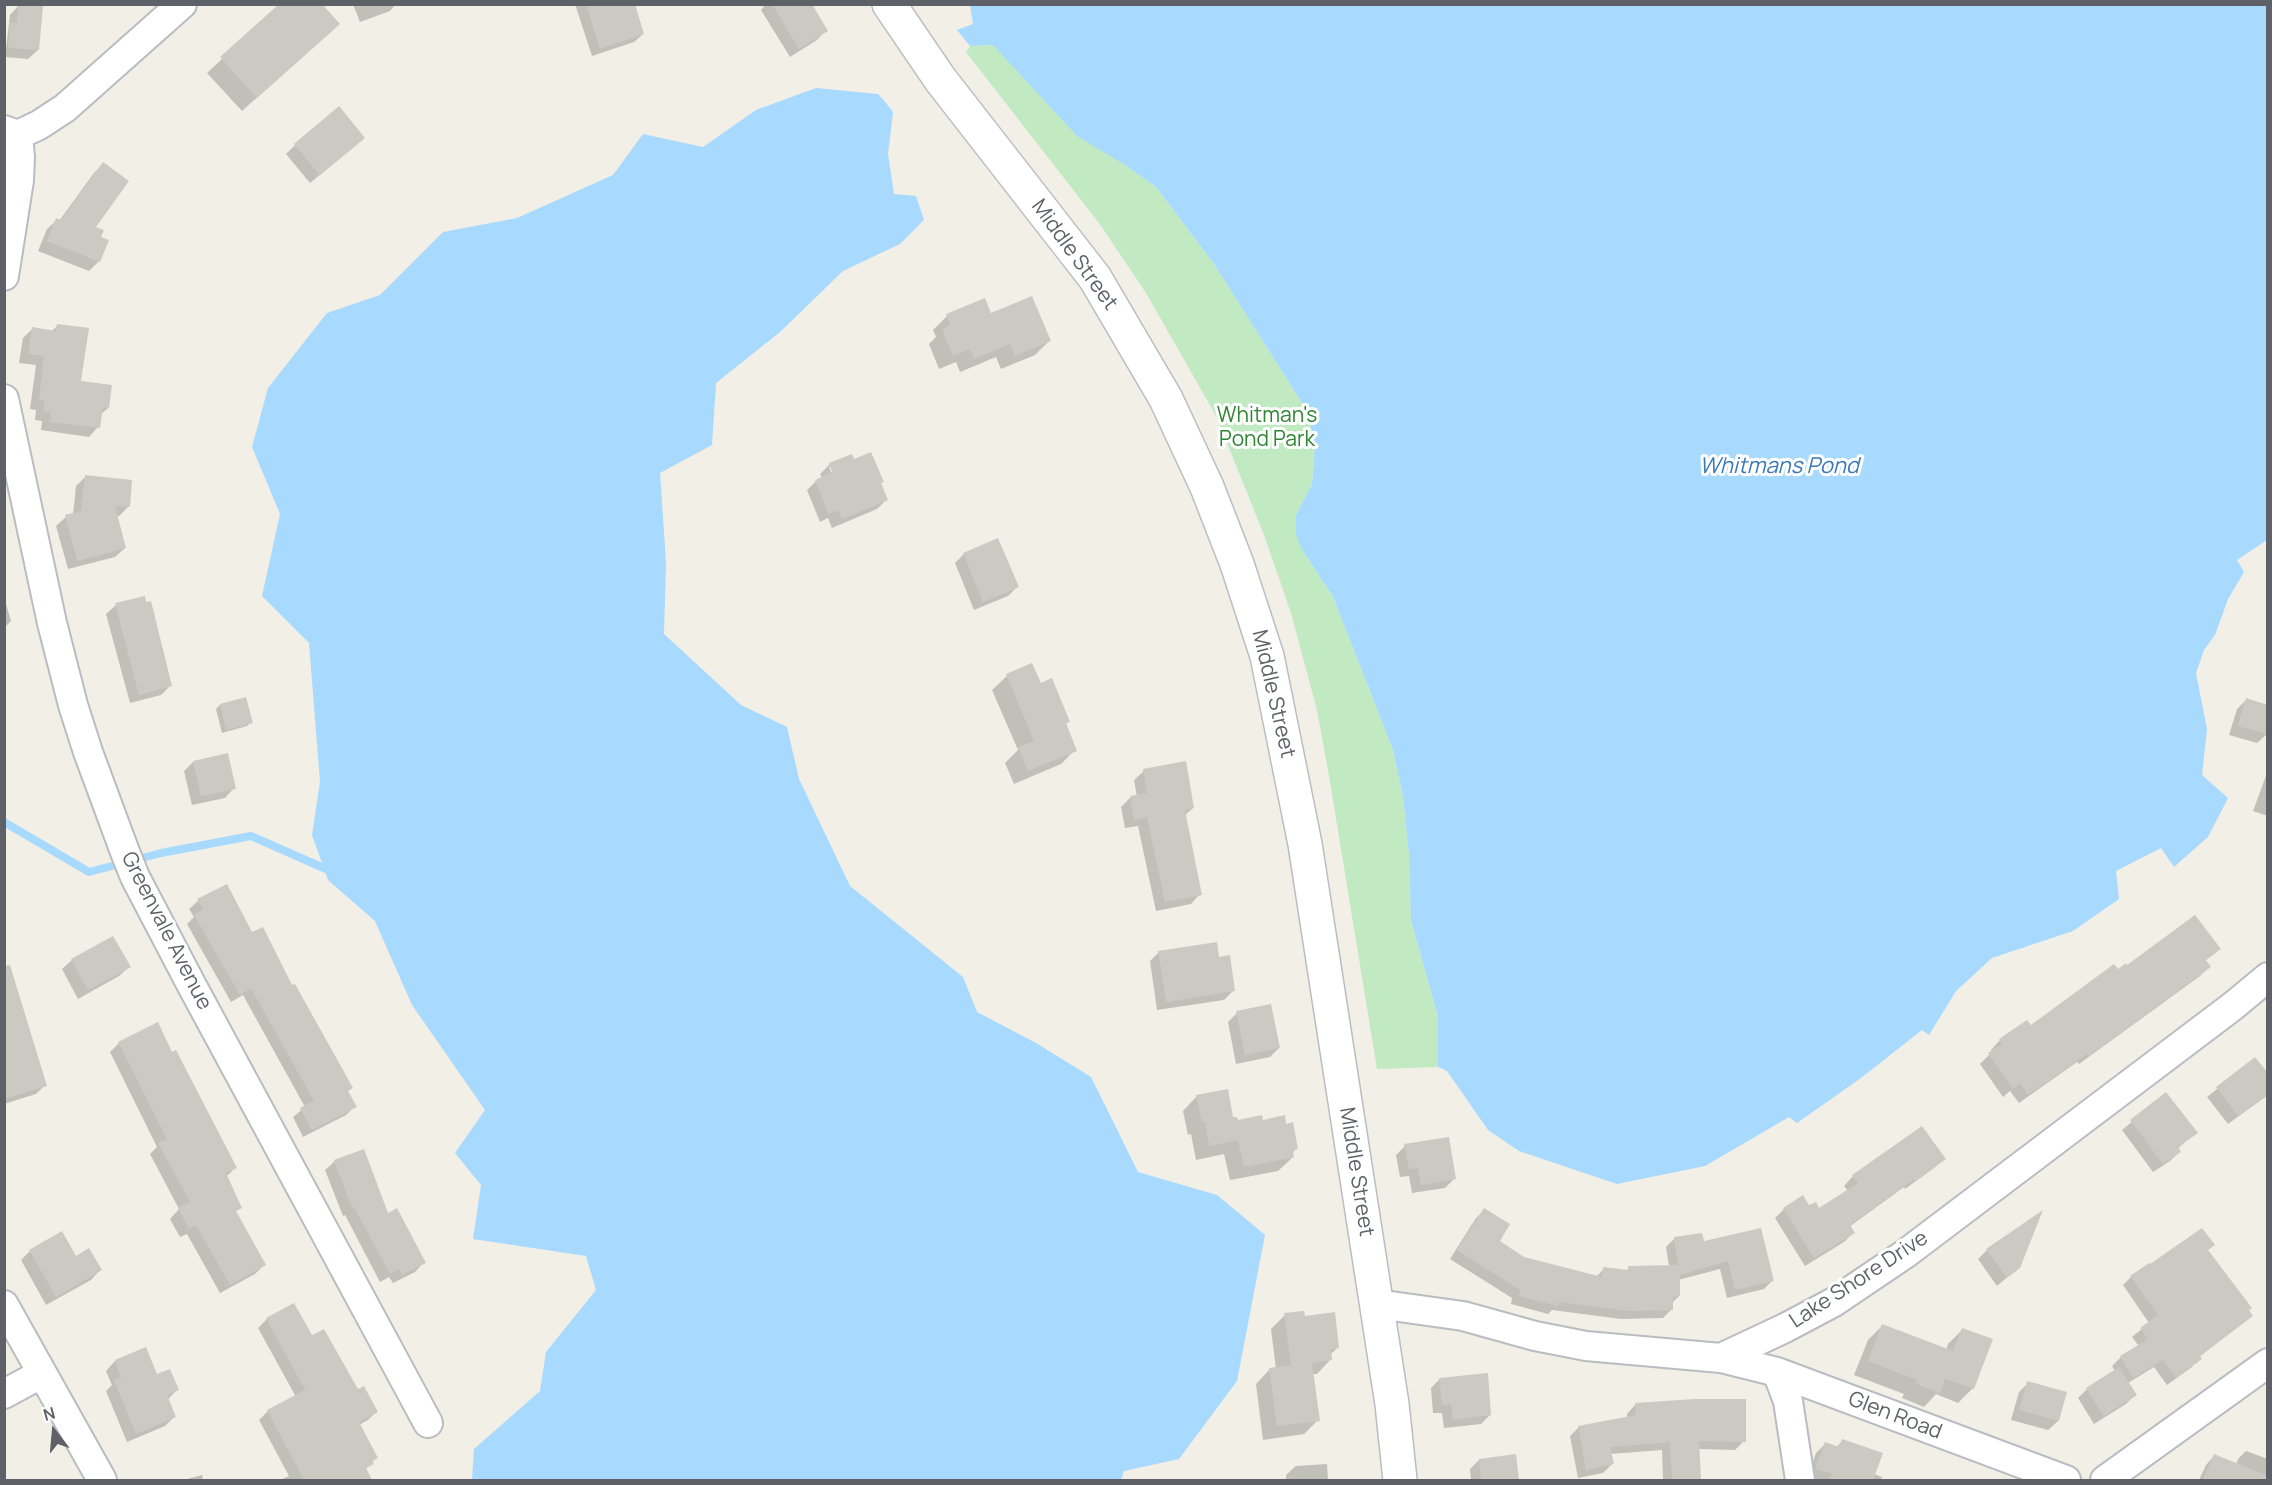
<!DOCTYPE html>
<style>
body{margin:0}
#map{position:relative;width:2272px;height:1485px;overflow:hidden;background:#f1efe6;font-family:Manrope,sans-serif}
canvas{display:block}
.frame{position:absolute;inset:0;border:6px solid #5e6268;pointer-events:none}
.north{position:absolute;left:24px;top:1401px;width:60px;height:60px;-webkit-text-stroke:4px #fff;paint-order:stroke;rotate:344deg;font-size:16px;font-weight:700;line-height:24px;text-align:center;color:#5e6268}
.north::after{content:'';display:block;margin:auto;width:21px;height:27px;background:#5e6268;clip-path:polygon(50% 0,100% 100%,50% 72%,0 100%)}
</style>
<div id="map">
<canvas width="2272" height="1485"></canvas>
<div class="frame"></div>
<div class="north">N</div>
</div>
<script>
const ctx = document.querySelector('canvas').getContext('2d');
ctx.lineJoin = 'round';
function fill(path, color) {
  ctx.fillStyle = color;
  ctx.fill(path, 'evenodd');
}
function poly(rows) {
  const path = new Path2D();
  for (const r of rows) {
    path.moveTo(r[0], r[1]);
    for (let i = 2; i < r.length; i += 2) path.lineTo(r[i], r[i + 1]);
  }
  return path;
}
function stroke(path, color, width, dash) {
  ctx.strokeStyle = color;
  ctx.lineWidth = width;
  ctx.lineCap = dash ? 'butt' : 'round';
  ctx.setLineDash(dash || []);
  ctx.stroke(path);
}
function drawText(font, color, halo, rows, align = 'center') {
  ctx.font = font + ' Manrope,sans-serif';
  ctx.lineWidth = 6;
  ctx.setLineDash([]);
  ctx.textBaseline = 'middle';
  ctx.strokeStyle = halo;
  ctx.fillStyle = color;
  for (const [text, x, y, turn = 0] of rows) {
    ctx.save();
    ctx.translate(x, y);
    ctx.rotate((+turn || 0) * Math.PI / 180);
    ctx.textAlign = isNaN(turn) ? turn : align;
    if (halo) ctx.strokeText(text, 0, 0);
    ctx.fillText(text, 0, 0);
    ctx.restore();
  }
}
fill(poly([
 [993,45,1125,165,1156,187,1214,264,1307,411,1315,445,1312,484,1296,515,1301,548,1333,597,1393,750,1403,797,1409,855,1411,920,1438,1017,1438,1067,1377,1069,1330,782,1317,710,1291,613,1264,535,1216,416,1146,293,1099,223,966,52,970,46]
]), '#c2eac2');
fill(poly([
 [970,5,2267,5,2267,540,2237,560,2244,572,2228,599,2215,635,2204,650,2196,673,2207,729,2202,775,2228,798,2208,837,2174,867,2161,848,2116,871,2119,899,2073,931,1992,958,1956,991,1929,1035,1922,1030,1861,1078,1797,1123,1789,1117,1705,1166,1617,1184,1519,1151,1488,1130,1447,1071,1438,1067,1438,1017,1411,920,1409,855,1403,797,1393,750,1333,597,1301,548,1296,534,1296,515,1312,484,1315,445,1307,411,1214,264,1156,187,1125,165,1077,136,993,45,970,46,957,30,973,24],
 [816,88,878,94,886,103,893,112,888,154,894,194,916,196,924,220,900,244,843,271,780,332,716,383,712,445,660,473,666,562,664,634,741,705,787,727,799,779,850,886,963,977,977,1012,1036,1043,1091,1077,1138,1172,1217,1195,1265,1235,1237,1381,1179,1459,1124,1471,1121,1480,472,1480,474,1449,540,1391,546,1352,596,1290,586,1256,473,1239,481,1185,455,1153,485,1110,412,1005,375,921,328,880,312,835,320,782,309,643,262,596,280,514,252,447,268,388,327,313,380,295,443,232,517,218,613,175,643,134,703,147,756,110]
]), '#a8d9ff');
fill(poly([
 [281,4,323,38,242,111,207,73],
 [353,4,396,4,390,11,360,22],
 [575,4,633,4,643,34,634,42,592,56],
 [766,4,810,4,826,30,817,40,790,57,761,10],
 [19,5,38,50,28,59,5,57,10,15],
 [295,145,354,147,310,183,286,154],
 [103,164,94,228,99,238,99,261,89,271,38,251,47,229,57,220,59,221,94,173],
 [990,315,1049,341,1035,355,1001,369,996,357,960,372,956,362,939,369,929,344,936,337,933,330,947,316],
 [58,325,79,383,108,408,100,415,98,427,89,437,41,430,42,421,35,420,36,410,30,409,36,365,19,363,23,338,32,329,51,332],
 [853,461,880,484,886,500,877,509,832,528,828,518,820,522,807,490,816,481,822,478,820,474,830,464],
 [829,467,832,467,834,480],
 [86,476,128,507,119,516,116,516,125,548,115,557,68,569,56,526,66,517,73,515,76,486],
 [964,554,1017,587,1008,596,974,610,955,563],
 [4,597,11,621,4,628],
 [116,605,170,686,161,695,130,703,106,614],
 [1032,665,1040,685,1069,721,1065,725,1075,750,1061,764,1014,784,1005,763,1018,750,992,690,1007,676],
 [2246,700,2267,734,2257,743,2229,735,2237,709],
 [220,705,251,722,247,726,222,733,216,709],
 [193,762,234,788,225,798,192,805,184,771],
 [2268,770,2268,816,2253,811],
 [1144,771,1193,808,1184,816,1200,894,1191,904,1156,911,1138,826,1125,828,1121,807,1130,798,1137,797,1134,780],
 [227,886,251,934,292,987,351,1088,347,1092,355,1106,346,1115,303,1137,293,1117,305,1107,243,995,231,1002,187,924,194,917,189,909,198,901],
 [113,938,129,967,119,976,78,999,62,969,72,960],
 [2219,949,2205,961,2209,967,2200,976,2079,1064,2077,1062,2019,1103,2010,1091,2003,1097,1980,1064,1992,1052,1991,1050,2000,1040,2027,1022,2031,1027,2117,971],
 [1159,952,1218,959,1234,990,1224,1000,1157,1010,1150,961],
 [1237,1013,1279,1048,1270,1057,1236,1064,1228,1022],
 [4,1021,45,1085,36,1094,4,1104],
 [119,1043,235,1168,226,1177,240,1208,235,1212,264,1265,255,1274,220,1293,187,1234,180,1237,170,1219,179,1209,150,1154,157,1147,110,1052],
 [2255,1059,2268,1076,2268,1095,2228,1124,2207,1097],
 [2166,1094,2196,1133,2177,1149,2179,1152,2170,1161,2153,1172,2122,1130],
 [1197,1096,1237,1122,1262,1121,1285,1126,1297,1148,1292,1153,1293,1157,1278,1171,1230,1180,1224,1154,1196,1160,1191,1134,1188,1135,1183,1111],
 [1405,1146,1455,1178,1445,1188,1412,1193,1409,1176,1400,1177,1396,1155],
 [1944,1159,1934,1168,1905,1189,1904,1187,1849,1227,1853,1233,1844,1242,1805,1266,1775,1218,1784,1209,1809,1207,1819,1210,1848,1191,1844,1186,1853,1176],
 [335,1161,387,1215,424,1262,415,1272,393,1283,389,1277,380,1282,345,1215,343,1216,325,1170],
 [1485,1210,1498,1242,1523,1258,1596,1277,1604,1269,1625,1272,1629,1268,1669,1266,1666,1247,1675,1238,1702,1243,1772,1281,1764,1289,1727,1298,1720,1269,1678,1280,1679,1296,1672,1303,1672,1309,1663,1318,1621,1319,1552,1310,1548,1314,1511,1304,1512,1298,1450,1259,1476,1218],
 [1987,1250,2019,1267,1997,1286,1978,1259],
 [30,1251,75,1258,100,1270,91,1280,46,1305,21,1260],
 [2207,1251,2251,1316,2199,1357,2192,1367,2167,1385,2154,1367,2128,1383,2135,1395,2126,1404,2094,1424,2078,1398,2087,1389,2115,1371,2112,1366,2121,1357,2139,1346,2132,1337,2149,1323,2123,1285,2131,1277],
 [294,1305,312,1337,376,1412,368,1420,359,1425,376,1458,363,1472,348,1480,280,1480,289,1476,259,1420,268,1411,296,1397,258,1328,267,1319],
 [1285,1315,1304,1318,1338,1347,1330,1355,1331,1359,1317,1374,1312,1374,1318,1420,1304,1434,1263,1440,1256,1384,1270,1369,1276,1369,1271,1329],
 [1882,1326,1946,1350,1948,1344,1962,1330,1973,1388,1958,1403,1936,1394,1924,1407,1902,1398,1904,1394,1854,1375,1868,1340],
 [145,1349,156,1376,177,1390,167,1400,174,1417,165,1426,127,1442,106,1391,112,1385,106,1371,115,1361],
 [1440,1379,1490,1415,1481,1424,1444,1428,1442,1413,1433,1413,1431,1388],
 [2028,1383,2065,1393,2058,1421,2048,1430,2011,1420,2019,1392],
 [1635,1405,1744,1441,1735,1450,1698,1449,1700,1480,1663,1480,1662,1450,1610,1454,1612,1464,1603,1473,1578,1478,1570,1436,1579,1427,1627,1418,1627,1414],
 [1843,1440,1874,1474,1882,1477,1881,1480,1813,1480,1807,1478,1816,1453,1825,1444,1836,1448],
 [2246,1451,2268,1459,2268,1480,2199,1480,2206,1465,2214,1456,2236,1465,2238,1459],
 [1515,1456,1518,1480,1471,1480,1470,1469,1479,1460],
 [1327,1464,1328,1480,1286,1480,1286,1475,1296,1466],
 [202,1475,203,1480,183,1480]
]), '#0003');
stroke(poly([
 [4,822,89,872,161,853,251,836,326,869,331,864]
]), '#a8d9ff', 8);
fill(poly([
 [18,4,43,6,39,50,8,48,10,22,17,23],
 [279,4,322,4,340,24,257,98,220,57],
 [586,4,635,4,644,34,600,49],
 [772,4,812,4,828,31,799,49],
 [339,106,365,138,320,175,294,144],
 [103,162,129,181,96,227,104,230,101,237,109,240,100,262,47,241,56,218,61,220],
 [1032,296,1051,341,1015,356,1010,344,974,359,970,349,953,356,942,329,950,325,946,314,985,298,991,313],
 [57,324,89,328,81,381,112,385,109,408,103,407,100,428,50,422,51,412,43,411,45,401,39,400,44,356,28,354,32,327,56,331],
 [871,452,884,482,881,483,888,500,842,519,838,510,829,514,815,480,832,472,829,463,852,454,854,459],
 [85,475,132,480,130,507,115,506,126,548,77,561,65,515,81,511],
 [998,538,1019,587,983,602,963,553],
 [145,596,146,602,151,601,172,686,139,695,115,603],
 [1032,663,1041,683,1052,678,1070,722,1066,723,1077,751,1028,771,1018,747,1034,741,1006,674],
 [246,697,253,723,226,730,220,704],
 [2246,698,2268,705,2268,734,2238,726],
 [228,753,236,789,201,796,193,761],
 [1186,761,1194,808,1185,810,1202,895,1165,902,1147,817,1134,820,1130,796,1147,793,1143,769],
 [227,884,252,932,263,927,292,985,295,984,353,1088,348,1091,357,1107,312,1130,300,1108,314,1101,251,988,240,995,194,915,203,910,197,899],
 [2195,915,2221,949,2206,960,2211,967,2089,1056,2087,1054,2028,1095,2020,1083,2013,1089,1988,1053,2002,1044,1999,1039,2027,1020,2031,1025,2114,964,2118,969,2126,963,2127,965],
 [113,936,131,967,88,990,71,959],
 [1217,942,1219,957,1230,955,1235,991,1166,1002,1158,951],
 [10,965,47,1086,4,1099,4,966],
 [1271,1004,1280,1048,1245,1055,1236,1011],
 [158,1022,172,1052,176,1050,237,1168,226,1173,242,1208,236,1211,266,1265,230,1285,196,1225,189,1229,178,1208,190,1202,158,1143,167,1139,118,1042],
 [2255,1057,2268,1073,2268,1094,2238,1116,2216,1087],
 [1228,1089,1233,1117,1237,1117,1238,1120,1262,1115,1263,1120,1285,1115,1286,1124,1293,1122,1298,1149,1293,1150,1294,1157,1244,1167,1238,1140,1209,1146,1205,1121,1202,1122,1196,1095],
 [2166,1092,2198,1133,2178,1147,2181,1152,2163,1164,2130,1120],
 [1922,1126,1946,1159,1915,1181,1914,1179,1850,1225,1855,1233,1814,1258,1783,1208,1803,1195,1809,1205,1816,1202,1819,1208,1858,1183,1852,1175],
 [1449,1137,1456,1179,1421,1185,1418,1168,1409,1169,1404,1144],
 [364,1149,388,1213,397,1208,426,1263,402,1275,399,1269,390,1274,354,1207,352,1208,334,1160],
 [1484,1208,1510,1224,1500,1241,1524,1257,1602,1277,1603,1267,1628,1270,1628,1266,1678,1265,1674,1237,1702,1233,1704,1241,1761,1228,1774,1281,1735,1290,1728,1261,1680,1275,1680,1296,1673,1297,1673,1310,1630,1311,1559,1302,1558,1306,1519,1296,1520,1290,1457,1250],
 [2043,1210,2020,1268,2007,1278,1986,1249],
 [2202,1228,2215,1245,2208,1250,2252,1308,2249,1310,2253,1316,2200,1356,2202,1359,2176,1378,2163,1360,2133,1378,2120,1356,2148,1339,2140,1328,2158,1315,2130,1276,2149,1263,2150,1264],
 [62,1231,76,1256,89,1248,102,1270,56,1297,29,1250],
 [294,1303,312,1335,324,1329,358,1389,364,1386,378,1412,359,1422,378,1458,372,1461,374,1464,366,1468,372,1480,304,1480,267,1410,305,1390,266,1318],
 [1304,1311,1305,1316,1335,1312,1339,1348,1331,1349,1332,1360,1312,1363,1320,1421,1277,1426,1269,1368,1291,1365,1284,1313],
 [1882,1324,1953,1351,1962,1328,1993,1339,1974,1389,1945,1379,1940,1393,1916,1384,1917,1380,1868,1361],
 [146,1347,157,1374,170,1369,179,1390,167,1395,176,1417,136,1434,114,1380,121,1378,115,1360],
 [2119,1367,2137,1395,2104,1416,2086,1388],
 [1488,1373,1491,1415,1453,1420,1451,1404,1442,1405,1439,1378],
 [2027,1381,2067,1392,2059,1421,2019,1410],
 [1695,1399,1746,1399,1746,1442,1699,1441,1701,1480,1672,1480,1670,1442,1610,1447,1614,1464,1586,1470,1578,1426,1636,1415,1635,1403],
 [1842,1439,1883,1453,1873,1480,1829,1480,1832,1474,1815,1469,1825,1442,1839,1447],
 [1516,1454,1519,1480,1481,1480,1479,1459],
 [2214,1454,2268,1476,2268,1480,2203,1480]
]), '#ccc9c3');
const street = poly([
 [4,130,18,135,20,157,19,180,4,276],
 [18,135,39,125,65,108,182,4],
 [4,399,52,623,73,705,88,752,125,852,135,877,191,984,428,1423],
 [1377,1304,1463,1316,1535,1336,1586,1346,1721,1358,1785,1328,1834,1302,1905,1254,2233,1006,2268,977],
 [4,1305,102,1480],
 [1721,1358,1777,1372,2066,1480],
 [1777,1372,1788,1401,1800,1480],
 [4,1394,41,1374],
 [2105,1480,2268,1363]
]);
const secondary = poly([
 [889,4,940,79,1095,278,1166,399,1207,487,1237,564,1267,656,1305,844,1392,1404,1400,1480]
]);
stroke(street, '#b9bcc1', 32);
stroke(secondary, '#babdc3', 36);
stroke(street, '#fff', 28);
stroke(secondary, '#fff', 33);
drawText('21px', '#5e6268', '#fff', [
 ["Middle Street",1074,255,54],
 ["Middle Street",1273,694,77],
 ["Greenvale Avenue",166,931,63],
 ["Middle Street",1356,1172,81],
 ["Lake Shore Drive",1859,1280,-33],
 ["Glen Road",1895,1416,21]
]);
drawText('21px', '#308533', '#fff', [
 ["Whitman's",1267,416],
 ["Pond Park",1267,440]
]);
drawText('italic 22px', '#3c79b9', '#fff', [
 ["Whitmans Pond",1779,467]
]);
</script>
